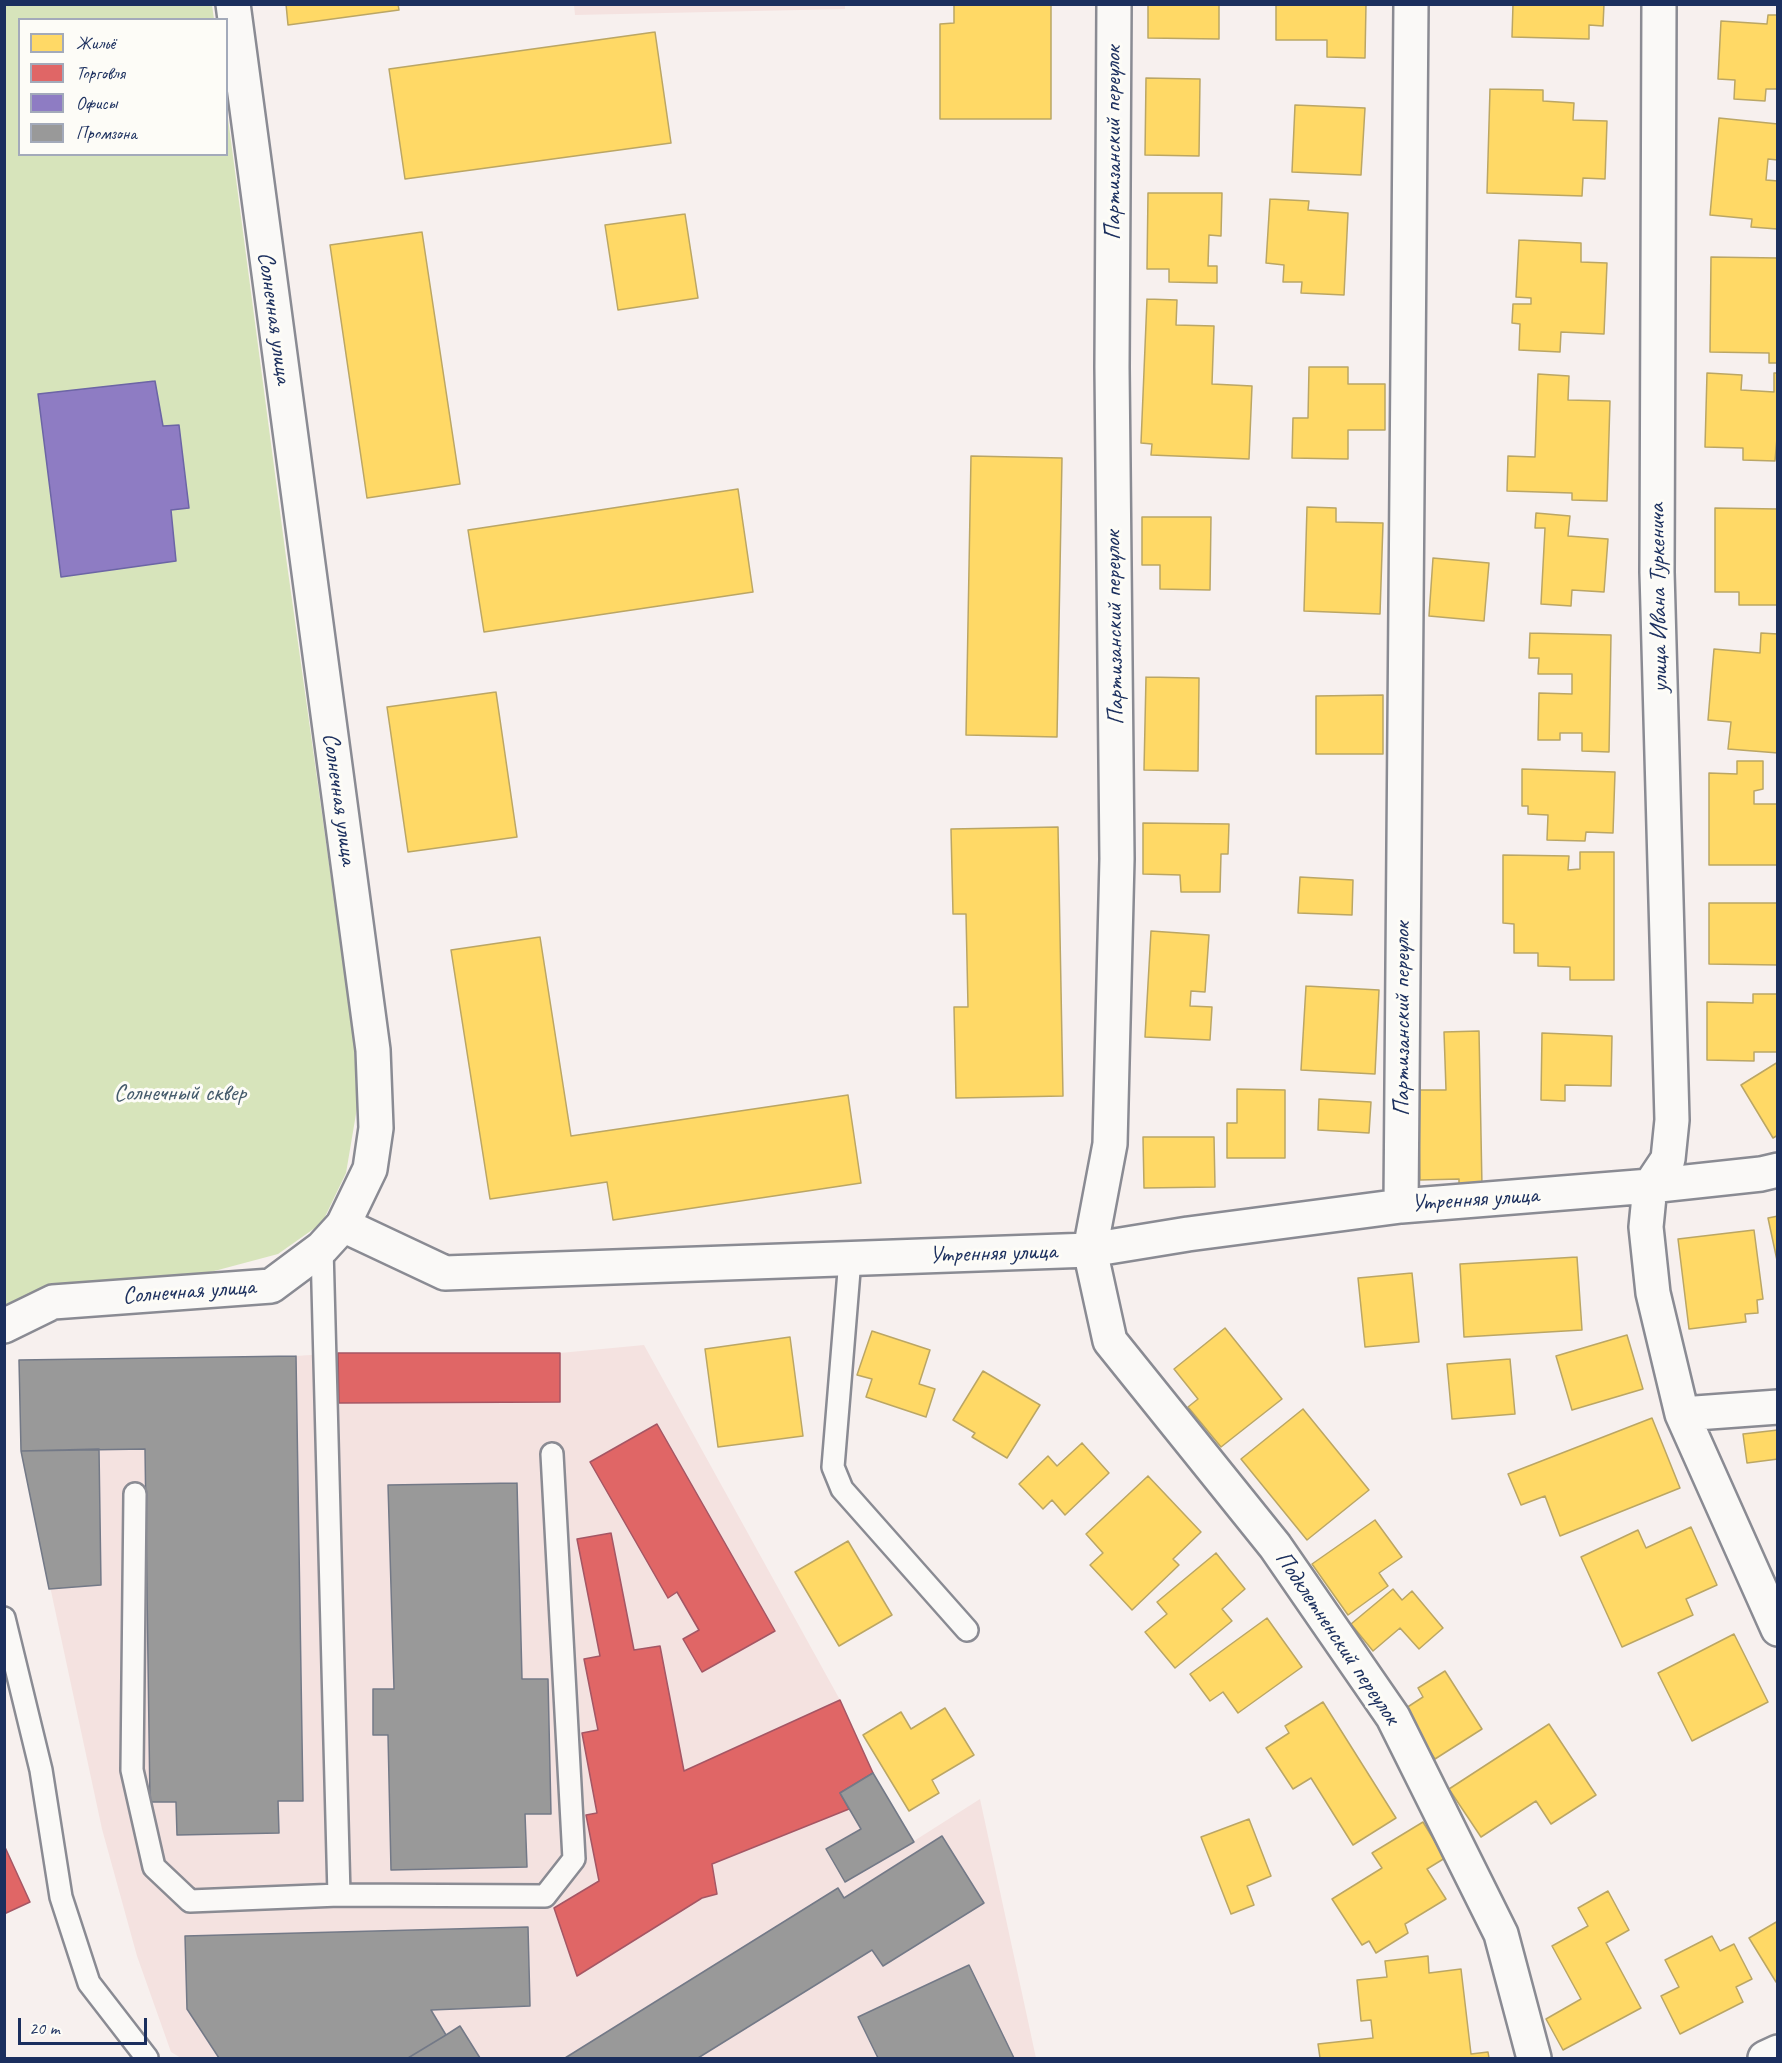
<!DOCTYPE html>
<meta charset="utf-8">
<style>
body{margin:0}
#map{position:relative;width:1782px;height:2063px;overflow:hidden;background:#f7f0ee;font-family:Caveat,sans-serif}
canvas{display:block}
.frame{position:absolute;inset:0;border:6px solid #1b2f5e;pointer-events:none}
.legend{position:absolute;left:18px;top:18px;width:210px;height:138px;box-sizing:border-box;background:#fdfcf7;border:2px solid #a3aaba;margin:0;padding:8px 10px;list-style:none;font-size:18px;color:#1b2f5e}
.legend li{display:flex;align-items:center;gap:12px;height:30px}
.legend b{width:30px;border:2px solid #a3aaba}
.scale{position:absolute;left:18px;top:2018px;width:129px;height:27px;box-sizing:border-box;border:3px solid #1b2f5e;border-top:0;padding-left:8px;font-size:18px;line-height:21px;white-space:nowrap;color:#1b2f5e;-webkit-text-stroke:4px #fdfcf7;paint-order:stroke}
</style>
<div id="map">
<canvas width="1782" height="2063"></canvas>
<div class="frame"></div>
<ul class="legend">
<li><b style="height:16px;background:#ffd966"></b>Жильё</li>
<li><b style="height:16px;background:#e06666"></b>Торговля</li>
<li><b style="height:16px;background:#8e7cc3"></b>Офисы</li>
<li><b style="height:16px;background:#999"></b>Промзона</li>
</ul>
<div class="scale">20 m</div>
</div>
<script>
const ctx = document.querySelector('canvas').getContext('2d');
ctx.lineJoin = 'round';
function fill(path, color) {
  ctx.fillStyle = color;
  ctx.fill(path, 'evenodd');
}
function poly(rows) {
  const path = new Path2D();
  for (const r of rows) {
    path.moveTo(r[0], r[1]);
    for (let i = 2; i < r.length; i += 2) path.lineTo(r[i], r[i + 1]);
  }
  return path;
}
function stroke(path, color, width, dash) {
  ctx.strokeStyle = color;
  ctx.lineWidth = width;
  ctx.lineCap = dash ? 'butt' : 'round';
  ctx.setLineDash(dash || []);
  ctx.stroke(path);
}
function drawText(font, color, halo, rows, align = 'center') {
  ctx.font = font + ' Caveat,sans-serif';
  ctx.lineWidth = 6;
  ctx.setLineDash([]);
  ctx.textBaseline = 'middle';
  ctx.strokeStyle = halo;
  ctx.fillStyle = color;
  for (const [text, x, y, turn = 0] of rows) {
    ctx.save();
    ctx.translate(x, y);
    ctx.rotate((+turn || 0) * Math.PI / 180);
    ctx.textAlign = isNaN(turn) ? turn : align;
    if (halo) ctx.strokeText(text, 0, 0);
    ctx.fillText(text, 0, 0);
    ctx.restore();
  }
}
fill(poly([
 [574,5,845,4,845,9,575,15],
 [644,1345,840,1700,873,1773,914,1841,980,1799,1036,2058,181,2058,171,2052,137,1956,102,1829,21,1451,19,1360,296,1356,338,1353,560,1353]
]), '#f4e2e0');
fill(poly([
 [4,5,212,5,214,19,20,20,20,154,226,154,227,111,286,557,354,1042,357,1108,346,1173,322,1223,278,1254,188,1278,4,1313]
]), '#d7e4bb');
const homes = poly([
 [286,4,398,4,399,10,288,25,286,4],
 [954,4,1051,4,1051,119,940,119,940,24,954,23,954,4],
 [1148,4,1219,4,1219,39,1148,38,1148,4],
 [1276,4,1366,4,1365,58,1327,57,1327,40,1276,40,1276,4],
 [1513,4,1604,4,1603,26,1589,25,1589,39,1512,37,1513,4],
 [1768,15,1778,15,1778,89,1766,89,1765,101,1734,99,1735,80,1718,79,1721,21,1767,24,1768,15],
 [655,32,671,143,405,179,389,69,655,32],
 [1146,78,1200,79,1199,156,1145,155,1146,78],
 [1490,89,1543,90,1543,101,1574,103,1573,120,1607,121,1605,179,1583,178,1582,196,1487,193,1490,89],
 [1295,105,1365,108,1361,175,1292,172,1295,105],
 [1719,118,1778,124,1778,160,1768,159,1766,180,1778,181,1778,237,1777,229,1751,227,1752,219,1710,215,1719,118],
 [1148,193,1222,193,1221,236,1209,235,1208,266,1217,266,1217,283,1169,282,1169,269,1147,269,1148,193],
 [1270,199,1309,201,1308,210,1348,213,1344,295,1301,293,1302,282,1283,282,1284,265,1266,263,1270,199],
 [685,214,698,298,618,310,605,225,685,214],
 [422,232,460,484,367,498,330,245,422,232],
 [1519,240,1581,243,1581,262,1607,263,1604,334,1561,332,1560,352,1519,350,1520,324,1512,323,1513,304,1531,304,1531,298,1516,297,1519,240],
 [1711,257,1778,258,1778,363,1769,363,1769,353,1710,352,1711,257],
 [1147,299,1177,300,1176,325,1214,326,1212,384,1252,386,1249,459,1151,455,1152,444,1141,443,1147,299],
 [1309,367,1348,367,1348,384,1385,384,1385,430,1348,430,1348,459,1292,458,1293,418,1308,418,1309,367],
 [1707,373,1742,375,1741,390,1774,392,1774,373,1778,373,1778,426,1775,461,1743,460,1743,448,1705,447,1707,373],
 [1538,374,1569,376,1568,400,1610,401,1607,501,1572,500,1572,493,1507,491,1508,456,1535,457,1538,374],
 [971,456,1062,458,1057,737,966,735,971,456],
 [738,489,753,592,484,632,468,530,738,489],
 [1307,507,1336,508,1336,522,1383,523,1380,614,1304,611,1307,507],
 [1715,508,1778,509,1778,605,1739,605,1739,592,1715,592,1715,508],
 [1536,513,1570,516,1568,536,1608,539,1604,592,1572,590,1571,606,1541,604,1545,528,1535,528,1536,513],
 [1142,517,1211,517,1210,590,1160,589,1160,565,1142,565,1142,517],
 [1433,558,1489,563,1484,621,1429,616,1433,558],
 [1530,633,1611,635,1609,752,1582,751,1582,733,1560,733,1560,740,1538,740,1539,693,1572,694,1572,674,1538,674,1539,658,1529,658,1530,633],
 [1761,633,1778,634,1778,753,1728,749,1731,722,1708,720,1714,649,1760,653,1761,633],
 [1146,677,1199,678,1198,771,1144,770,1146,677],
 [496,692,517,837,408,852,387,707,496,692],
 [1383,695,1383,754,1316,754,1316,696,1383,695],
 [1737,761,1763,761,1763,789,1754,791,1754,804,1778,804,1778,865,1709,865,1709,773,1737,774,1737,761],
 [1522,769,1615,772,1613,833,1586,832,1585,841,1547,840,1548,815,1528,814,1528,806,1522,806,1522,769],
 [1143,823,1229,824,1228,854,1221,854,1220,892,1181,892,1180,875,1143,874,1143,823],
 [1058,827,1063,1096,956,1098,954,1007,968,1007,966,914,953,914,951,829,1058,827],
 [1580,852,1614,852,1614,980,1570,980,1570,967,1538,966,1538,953,1514,953,1514,924,1503,923,1503,855,1569,856,1568,870,1580,869,1580,852],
 [1300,877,1353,880,1352,915,1298,913,1300,877],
 [1709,903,1778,903,1778,965,1709,964,1709,903],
 [1151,931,1209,935,1205,992,1191,991,1190,1006,1212,1007,1210,1040,1145,1037,1151,931],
 [540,937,571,1136,848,1095,861,1183,613,1220,607,1182,490,1199,451,950,540,937],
 [1306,986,1379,990,1375,1074,1301,1070,1306,986],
 [1753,994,1778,994,1778,1052,1754,1052,1754,1061,1707,1060,1707,1002,1753,1003,1753,994],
 [1479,1031,1482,1187,1459,1188,1459,1179,1420,1180,1418,1090,1446,1090,1444,1032,1479,1031],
 [1542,1033,1612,1036,1611,1086,1565,1085,1565,1101,1541,1100,1542,1033],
 [1778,1062,1778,1135,1773,1138,1741,1085,1778,1062],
 [1237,1089,1285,1090,1285,1158,1227,1158,1227,1123,1237,1123,1237,1089],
 [1319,1099,1371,1102,1369,1133,1318,1130,1319,1099],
 [1143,1137,1214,1137,1215,1187,1144,1188,1143,1137],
 [1778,1216,1778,1265,1768,1218,1778,1216],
 [1754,1230,1763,1299,1757,1300,1758,1313,1745,1314,1746,1322,1689,1329,1678,1239,1754,1230],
 [1577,1257,1582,1330,1464,1337,1460,1264,1577,1257],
 [1412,1273,1419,1342,1365,1347,1358,1278,1412,1273],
 [1225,1328,1282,1399,1221,1447,1188,1407,1198,1399,1174,1369,1225,1328],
 [872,1331,930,1350,919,1384,935,1389,926,1417,866,1397,872,1379,857,1375,872,1331],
 [1627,1335,1643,1389,1572,1410,1556,1356,1627,1335],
 [790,1337,803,1436,718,1447,705,1349,790,1337],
 [1510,1359,1515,1414,1452,1419,1447,1364,1510,1359],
 [983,1371,1040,1405,1007,1458,972,1437,975,1433,953,1420,983,1371],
 [1303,1409,1369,1490,1307,1540,1241,1459,1303,1409],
 [1652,1418,1680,1488,1560,1536,1545,1496,1521,1505,1508,1474,1652,1418],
 [1778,1430,1778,1459,1747,1463,1743,1434,1778,1430],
 [1082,1443,1109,1473,1065,1515,1052,1500,1043,1509,1019,1484,1048,1456,1057,1466,1082,1443],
 [1148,1476,1201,1532,1173,1559,1179,1565,1132,1610,1090,1565,1103,1553,1086,1534,1148,1476],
 [1375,1520,1402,1557,1379,1573,1388,1586,1348,1615,1312,1564,1375,1520],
 [1691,1527,1717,1585,1686,1599,1693,1615,1622,1647,1581,1557,1638,1530,1646,1548,1691,1527],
 [848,1541,892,1615,839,1646,795,1572,848,1541],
 [1216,1553,1245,1589,1222,1609,1232,1621,1175,1668,1145,1632,1167,1614,1157,1602,1216,1553],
 [1393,1589,1402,1600,1412,1591,1443,1628,1419,1649,1400,1628,1373,1651,1351,1624,1393,1589],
 [1267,1618,1302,1667,1238,1713,1223,1692,1210,1701,1190,1674,1267,1618],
 [1734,1634,1768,1702,1692,1741,1658,1673,1734,1634],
 [1445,1671,1482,1729,1435,1759,1403,1710,1423,1697,1418,1688,1445,1671],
 [1323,1702,1396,1818,1353,1845,1311,1778,1293,1789,1266,1748,1289,1733,1285,1726,1323,1702],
 [945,1708,974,1755,932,1780,939,1793,909,1811,863,1735,901,1712,911,1729,945,1708],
 [1549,1724,1596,1795,1551,1824,1536,1801,1481,1837,1449,1789,1549,1724],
 [1249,1819,1271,1876,1247,1886,1254,1905,1231,1914,1201,1837,1249,1819],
 [1423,1822,1445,1858,1427,1869,1446,1899,1405,1924,1408,1933,1376,1953,1369,1941,1362,1945,1332,1899,1382,1868,1372,1853,1423,1822],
 [1608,1891,1629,1930,1606,1943,1641,2008,1563,2050,1546,2019,1581,1999,1552,1946,1588,1926,1578,1908,1608,1891],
 [1778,1921,1778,1981,1776,1982,1749,1938,1778,1921],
 [1712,1936,1720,1951,1734,1944,1752,1979,1736,1987,1743,2002,1680,2034,1661,1996,1679,1987,1665,1960,1712,1936],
 [1428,1956,1429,1973,1461,1969,1471,2054,1488,2052,1489,2058,1320,2058,1318,2044,1373,2038,1371,2020,1361,2021,1357,1980,1387,1977,1385,1961,1428,1956]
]);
fill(homes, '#ffd966');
stroke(homes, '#bba664', 1.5);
const shops = poly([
 [338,1353,560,1353,560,1402,339,1403,338,1353],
 [657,1424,775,1631,702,1672,683,1639,699,1630,677,1592,668,1598,590,1462,657,1424],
 [611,1533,634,1650,660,1646,684,1771,840,1700,873,1773,840,1793,849,1809,712,1864,717,1894,702,1898,577,1976,554,1908,599,1881,586,1815,597,1813,582,1733,598,1730,584,1659,600,1656,577,1539,611,1533],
 [4,1845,30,1902,4,1914,4,1845]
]);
fill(shops, '#e06666');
stroke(shops, '#a55664', 1.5);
const offices = poly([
 [155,381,163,426,179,425,189,508,171,510,176,561,61,577,38,394,155,381]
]);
fill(offices, '#8e7cc3');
stroke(offices, '#6c65a5', 1.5);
const industry = poly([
 [296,1356,303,1801,278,1801,279,1833,177,1835,176,1802,150,1802,145,1449,21,1451,19,1360,296,1356],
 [99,1449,101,1585,49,1589,21,1451,99,1449],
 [517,1483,522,1679,548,1679,551,1814,525,1814,527,1867,391,1870,388,1735,373,1735,373,1689,394,1689,388,1485,517,1483],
 [873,1773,914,1842,845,1882,826,1849,861,1829,840,1793,873,1773],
 [942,1836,984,1903,883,1966,872,1950,698,2058,565,2058,838,1888,844,1898,942,1836],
 [528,1927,530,2006,431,2010,446,2035,408,2058,219,2058,187,2009,185,1936,528,1927],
 [969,1965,1014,2058,878,2058,858,2017,969,1965],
 [460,2026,480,2058,408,2058,446,2035,460,2026]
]);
fill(industry, '#999');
stroke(industry, '#737987', 1.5);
const lane = poly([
 [322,1248,339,1895],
 [850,1259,833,1467,842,1489,967,1630],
 [135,1494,132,1770,154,1867,190,1901,339,1895,545,1896,574,1859,552,1454],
 [4,1618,41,1770,61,1897,89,1983,147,2058]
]);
const street = poly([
 [1114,4,1112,367,1117,859,1110,1144,1090,1250,1110,1341,1275,1546,1393,1717,1501,1934,1534,2058],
 [1659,4,1657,572,1672,1120,1668,1159,1650,1186,1646,1227,1653,1293,1682,1414,1778,1629],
 [1401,1206,1411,4],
 [343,1225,445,1273,1090,1250,1188,1234,1401,1206,1650,1186,1761,1174,1778,1170],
 [1682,1414,1778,1407],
 [1765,2058,1778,2052]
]);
const secondary = poly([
 [4,1326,53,1302,271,1286,322,1248,343,1225,370,1169,376,1128,373,1050,233,4]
]);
stroke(lane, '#8a8b93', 26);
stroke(street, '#8a8b93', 38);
stroke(secondary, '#8a8b93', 38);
stroke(lane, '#faf9f7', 21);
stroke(street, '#faf9f7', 33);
stroke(secondary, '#faf9f7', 33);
drawText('24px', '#1b2f5e', '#fdfcf7', [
 ["Партизанский переулок",1114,143,-90],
 ["Солнечная улица",274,318,82],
 ["улица Ивана Туркенича",1659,598,-91],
 ["Партизанский переулок",1115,628,-91],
 ["Солнечная улица",339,799,82],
 ["Партизанский переулок",1403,1019,-90],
 ["Утренняя улица",1475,1200,-4],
 ["Утренняя улица",993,1254,-2],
 ["Солнечная улица",189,1292,-4],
 ["Подклетненский переулок",1337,1638,56]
]);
drawText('24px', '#445a6b', '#fdfcf7', [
 ["Солнечный сквер",180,1094]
]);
</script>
